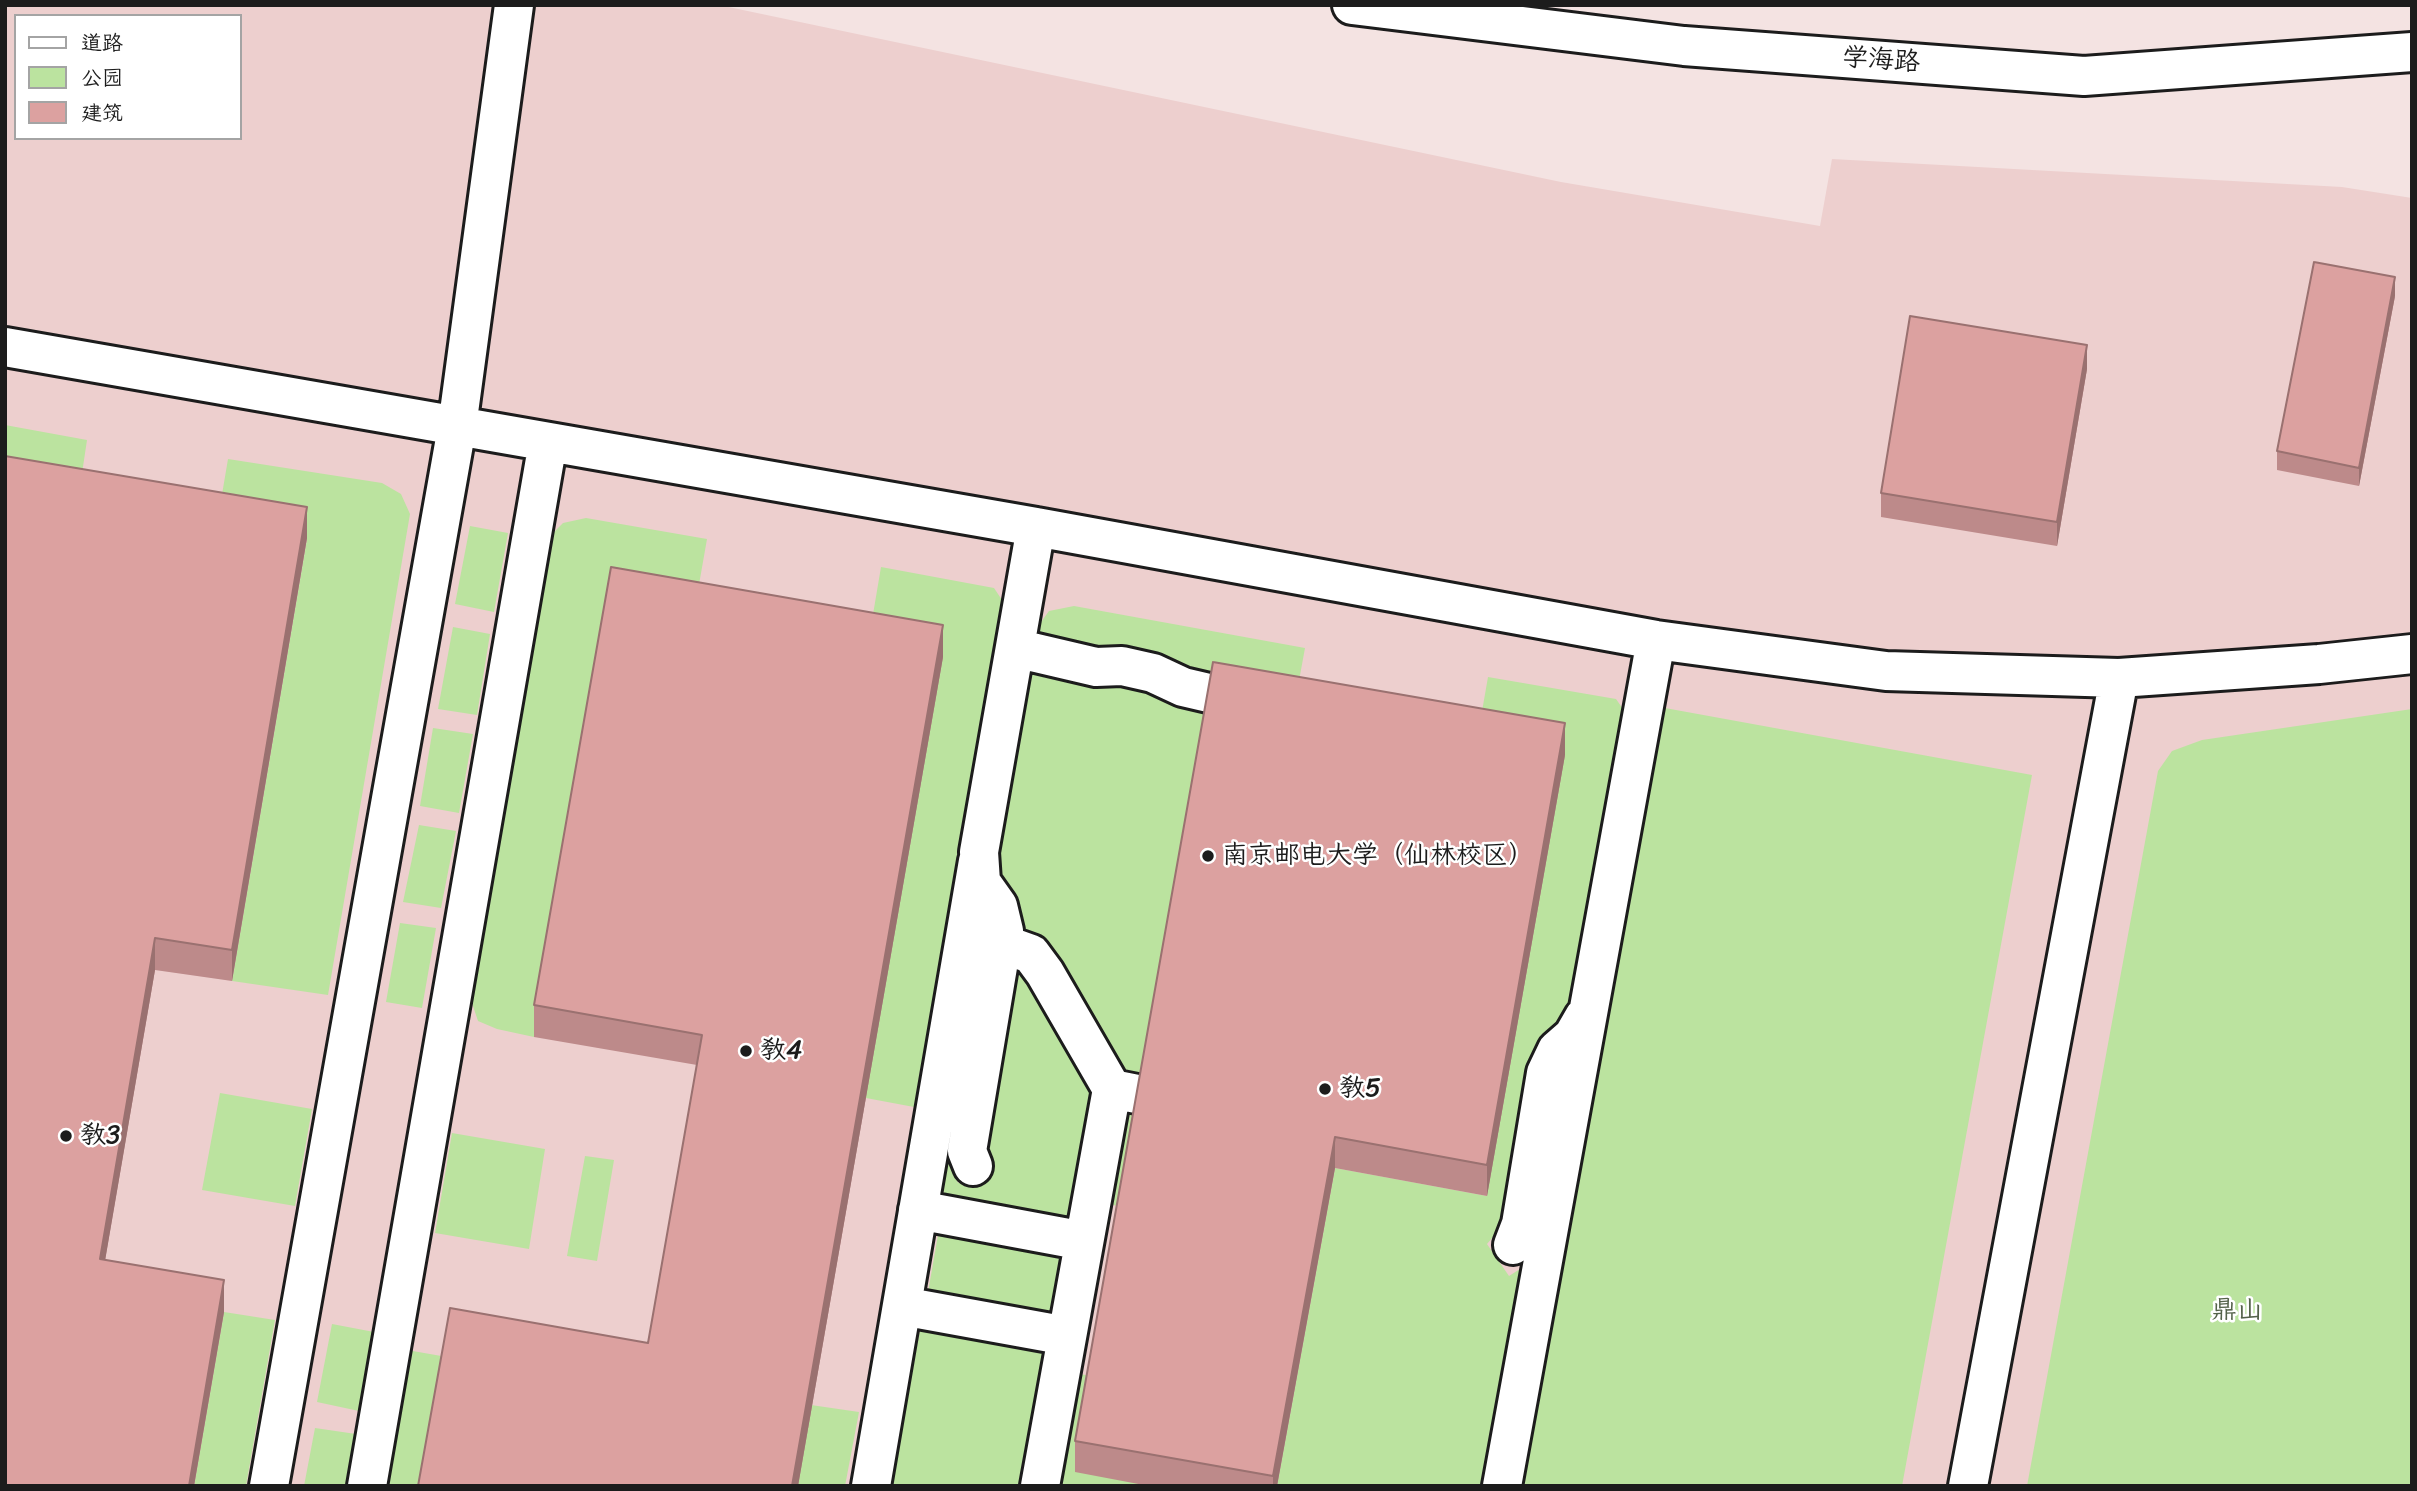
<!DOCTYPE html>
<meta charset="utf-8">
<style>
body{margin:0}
#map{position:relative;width:2417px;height:1491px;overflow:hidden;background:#f4e3e2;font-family:Sriracha,"LXGW WenKai TC",sans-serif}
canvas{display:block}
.frame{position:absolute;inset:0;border:7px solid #1c1c1c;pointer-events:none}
.legend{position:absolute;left:14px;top:14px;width:228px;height:126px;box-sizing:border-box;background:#fff;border:2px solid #a4a4a4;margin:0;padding:9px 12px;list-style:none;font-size:21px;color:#1c1c1c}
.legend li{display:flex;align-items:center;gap:14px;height:35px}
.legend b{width:35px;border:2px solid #a4a4a4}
</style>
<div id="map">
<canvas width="2417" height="1491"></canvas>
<div class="frame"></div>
<ul class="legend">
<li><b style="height:9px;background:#fff"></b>道路</li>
<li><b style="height:19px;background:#bbe39f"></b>公园</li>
<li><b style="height:19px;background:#dca1a0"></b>建筑</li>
</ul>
</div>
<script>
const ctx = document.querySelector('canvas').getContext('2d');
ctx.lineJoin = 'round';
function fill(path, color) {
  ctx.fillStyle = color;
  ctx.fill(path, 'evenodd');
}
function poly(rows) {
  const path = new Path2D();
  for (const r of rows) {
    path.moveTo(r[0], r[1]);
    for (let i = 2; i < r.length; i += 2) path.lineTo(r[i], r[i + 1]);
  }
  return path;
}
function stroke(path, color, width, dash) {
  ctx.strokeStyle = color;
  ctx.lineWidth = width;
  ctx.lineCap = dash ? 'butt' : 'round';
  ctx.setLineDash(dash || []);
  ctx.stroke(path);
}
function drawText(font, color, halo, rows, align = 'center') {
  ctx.font = font + ' Sriracha,"LXGW WenKai TC",sans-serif';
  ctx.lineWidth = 5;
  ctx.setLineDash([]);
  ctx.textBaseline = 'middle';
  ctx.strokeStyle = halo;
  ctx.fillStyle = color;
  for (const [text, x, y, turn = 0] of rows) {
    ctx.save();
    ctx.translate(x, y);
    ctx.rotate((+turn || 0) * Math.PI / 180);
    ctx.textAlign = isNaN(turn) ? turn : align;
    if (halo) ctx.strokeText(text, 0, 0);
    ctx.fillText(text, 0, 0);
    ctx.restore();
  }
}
fill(poly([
 [5,5,719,5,1561,182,1820,226,1832,159,2342,187,2412,198,2412,1486,5,1486],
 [16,16,240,16,240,138,16,138]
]), '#edcfce');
fill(poly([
 [5,425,87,440,78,500,5,488],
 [228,459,382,483,401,494,410,514,328,995,232,981,307,539,217,524],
 [586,518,707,539,694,613,534,1037,497,1029,478,1021,472,1003,548,538,563,523],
 [470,526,508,533,494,612,455,604],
 [881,567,994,588,1002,600,914,1107,866,1098,868,644],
 [1074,606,1305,648,1294,708,1144,1083,1105,1074,1078,1219,1065,1226,944,1196,942,1183,949,1157,958,1183,994,1165,985,1155,994,862,1036,629,1049,611],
 [453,627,490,634,477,715,438,709],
 [1488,677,1616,699,1623,709,1569,1012,1552,1027,1537,1050,1527,1081,1503,1213,1498,1231,1487,1244,1509,1276,1520,1269,1527,1258,1484,1486,1277,1486,1335,1168,1487,1196,1477,740],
 [1665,708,2032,775,1902,1486,1522,1486],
 [2412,709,2412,1486,2027,1486,2158,771,2172,751,2202,740],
 [433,728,473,734,459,813,420,806],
 [419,825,456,831,441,908,403,902],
 [400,923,436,928,422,1008,386,1002],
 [220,1093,312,1109,295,1206,202,1190],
 [1114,1107,1139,1112,1122,1207,1096,1201],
 [452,1133,545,1149,529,1249,435,1233],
 [585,1156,614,1160,597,1261,567,1256],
 [939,1229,1072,1252,1060,1322,927,1298],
 [224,1312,275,1320,246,1486,194,1486],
 [332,1324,374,1332,359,1411,317,1402],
 [921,1324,1055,1348,1030,1486,892,1484],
 [407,1350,447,1357,424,1486,383,1486],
 [1079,1374,1092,1376,1150,1486,1046,1486],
 [811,1405,859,1412,845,1486,797,1486],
 [315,1428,356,1434,347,1486,304,1486]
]), '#bbe39f');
const minor = poly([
 [5,347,1036,527,1656,640,1886,671,2119,678,2319,664,2412,654],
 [1032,652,1096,667,1122,666,1153,673,1183,687,1213,694],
 [1017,949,1031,954,1045,973,1112,1089],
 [973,1166,967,1151,1004,931,998,906,981,882,979,852,1036,527],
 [918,1210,1084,1241],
 [1513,1245,1521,1224,1546,1073,1557,1050,1573,1036,1584,1017],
 [902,1306,1067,1336],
 [269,1486,457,427,514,5],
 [367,1486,548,442],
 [871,1486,978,861],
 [1040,1486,1112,1089,1142,1095],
 [1502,1486,1656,640],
 [1968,1486,2119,678]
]);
const major = poly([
 [1352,5,1684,46,2084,76,2412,52]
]);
stroke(minor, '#1c1c1c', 44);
stroke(major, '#1c1c1c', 44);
stroke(minor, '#fff', 38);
stroke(major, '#fff', 38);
fill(poly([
 [2395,296,2359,486,2277,470,2277,451],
 [2087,369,2057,546,1881,517,1881,493],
 [5,456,307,538,232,981,155,970,105,1260,224,1312,194,1486,5,1486],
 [943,657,798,1486,418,1486,648,1343,697,1065,534,1037,534,1005],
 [1565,755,1487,1196,1335,1168,1277,1486,1149,1486,1075,1472,1075,1441]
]), '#bd8a8a');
fill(poly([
 [2395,277,2395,296,2359,486,2359,468],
 [2087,345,2087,369,2057,546,2057,522],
 [307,507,307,538,232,981,232,950],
 [943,625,943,657,798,1486,792,1486],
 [1565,723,1565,755,1487,1196,1487,1165],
 [155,938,155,970,100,1290,100,1259],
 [1335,1137,1335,1168,1277,1486,1273,1486,1273,1476],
 [224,1280,224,1312,194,1486,189,1486]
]), '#9a7170');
const building = poly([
 [2314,262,2395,277,2359,468,2277,451,2314,262],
 [1910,316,2087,345,2057,522,1881,493,1910,316],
 [5,456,307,507,232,950,155,938,100,1259,224,1280,189,1486,5,1486,5,456],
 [611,567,943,625,792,1486,418,1486,450,1308,648,1343,702,1035,534,1005,611,567],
 [1213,662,1565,723,1487,1165,1335,1137,1273,1476,1075,1441,1213,662]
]);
fill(building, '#dca1a0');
stroke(building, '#9a7170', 2);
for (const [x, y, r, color] of [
 [1208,856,7,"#1c1c1c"],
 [746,1051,7,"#1c1c1c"],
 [1325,1089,7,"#1c1c1c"],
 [66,1136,7,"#1c1c1c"]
]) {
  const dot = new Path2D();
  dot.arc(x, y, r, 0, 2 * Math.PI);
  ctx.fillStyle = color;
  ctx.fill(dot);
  stroke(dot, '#fff', 2.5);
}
drawText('26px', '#1c1c1c', '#fff', [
 ["学海路",1881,61,4]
]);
drawText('26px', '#1c1c1c', '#fff', [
 ["南京邮电大学（仙林校区）",1222,856],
 ["教4",760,1051],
 ["教5",1339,1089],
 ["教3",80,1136]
], 'left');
drawText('26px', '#54624a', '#fff', [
 ["鼎山",2237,1311]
]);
</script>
